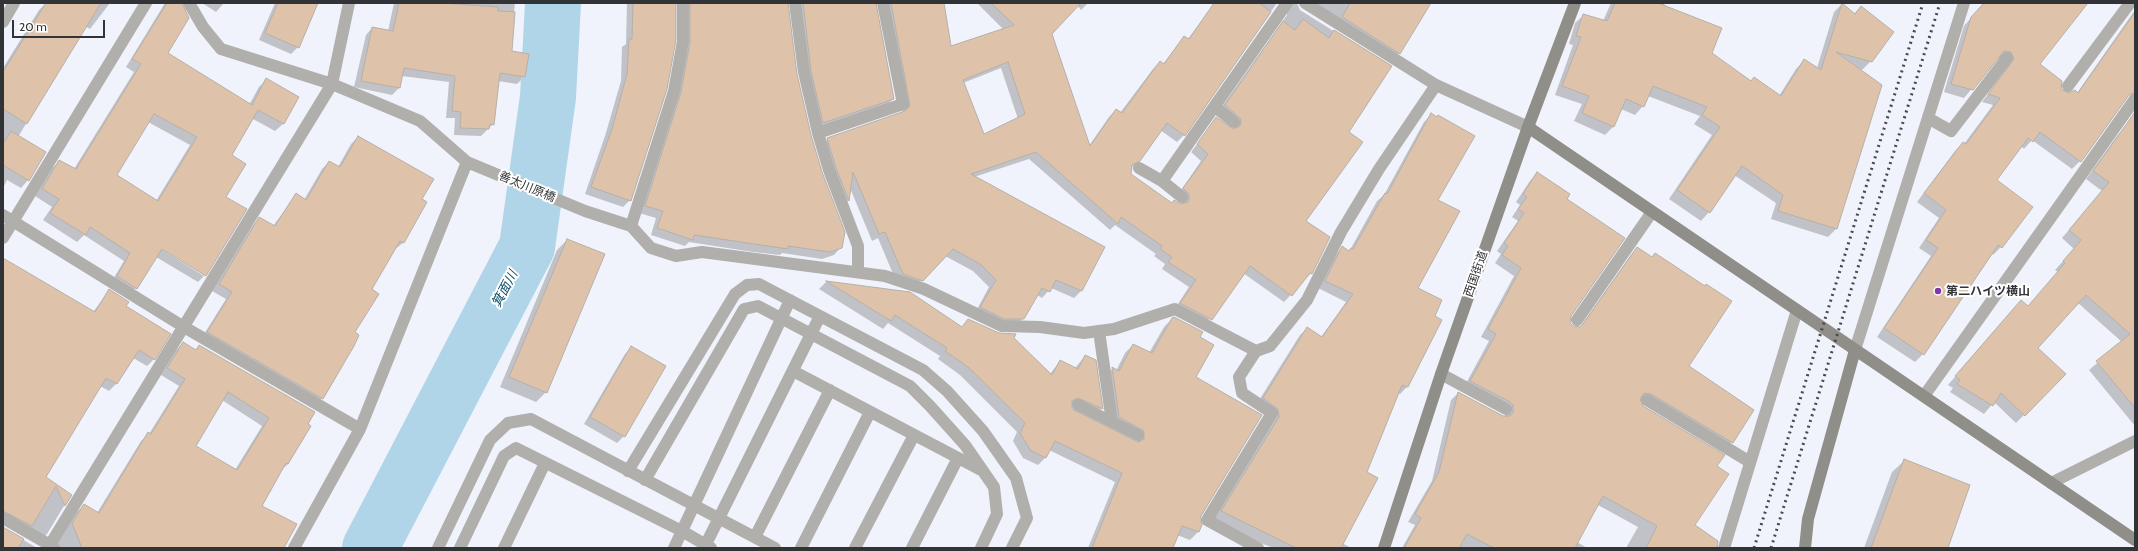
<!DOCTYPE html>
<meta charset="utf-8">
<style>
body{margin:0}
#map{position:relative;width:2138px;height:551px;overflow:hidden;background:#f0f3fb;font-family:Cabin,sans-serif}
canvas{display:block}
.frame{position:absolute;inset:0;border:4px solid #323336;pointer-events:none}
.scale{position:absolute;left:12px;top:20px;width:93px;height:18px;box-sizing:border-box;border:2px solid #323336;border-top:0;padding-left:5px;font-size:12px;line-height:14px;white-space:nowrap;color:#323336;-webkit-text-stroke:3px #fff;paint-order:stroke}
</style>
<div id="map">
<canvas width="2138" height="551"></canvas>
<div class="frame"></div>
<div class="scale">20 m</div>
</div>
<script>
const ctx = document.querySelector('canvas').getContext('2d');
ctx.lineJoin = 'round';
function fill(path, color) {
  ctx.fillStyle = color;
  ctx.fill(path, 'evenodd');
}
function poly(rows) {
  const path = new Path2D();
  for (const r of rows) {
    path.moveTo(r[0], r[1]);
    for (let i = 2; i < r.length; i += 2) path.lineTo(r[i], r[i + 1]);
  }
  return path;
}
function stroke(path, color, width, dash) {
  ctx.strokeStyle = color;
  ctx.lineWidth = width;
  ctx.lineCap = dash ? 'butt' : 'round';
  ctx.setLineDash(dash || []);
  ctx.stroke(path);
}
function drawText(font, color, halo, rows, align = 'center') {
  ctx.font = font + ' Cabin,"Noto Sans JP",sans-serif';
  ctx.lineWidth = 4;
  ctx.setLineDash([]);
  ctx.textBaseline = 'middle';
  ctx.strokeStyle = halo;
  ctx.fillStyle = color;
  for (const [text, x, y, turn = 0] of rows) {
    ctx.save();
    ctx.translate(x, y);
    ctx.rotate((+turn || 0) * Math.PI / 180);
    ctx.textAlign = isNaN(turn) ? turn : align;
    if (halo) ctx.strokeText(text, 0, 0);
    ctx.fillText(text, 0, 0);
    ctx.restore();
  }
}
fill(poly([
 [46,3,110,3,90,29,85,26,18,137,28,180,21,188,7,180,3,188,3,68,39,10],
 [165,3,182,3,167,53,249,105,259,87,266,80,298,97,283,124,275,131,253,119,231,156,225,198,205,275,159,245,158,247,204,276,198,282,156,257,136,288,129,296,110,284,124,261,84,235,77,242,43,220,52,207,35,196,52,168,60,161,74,169,134,72,126,67],
 [148,122,190,145,156,201,115,176],
 [202,3,224,3,216,12],
 [275,3,317,3,298,47,291,54,259,40],
 [394,3,515,3,510,52,528,55,524,77,517,84,498,81,493,124,481,136,454,135,455,118,446,118,449,82,402,76,399,88,392,95,354,87,366,35,372,28,388,31],
 [627,3,675,3,630,200,623,207,585,194,605,136,621,81,622,47,626,44],
 [679,3,787,3,796,74,810,135,841,247,834,255,822,259,782,253,780,255,753,252,689,242,685,246,651,235,656,218,639,213,675,100],
 [789,3,875,3,893,99,886,106,817,130,794,5],
 [878,3,943,3,950,48,1004,30,977,3,1088,3,1081,10,1077,5,1051,34,1089,146,1109,117,1116,110,1120,113,1153,69,1160,62,1163,64,1184,37,1188,39,1215,3,1277,3,1184,135,1177,142,1160,130,1139,160,1131,168,1129,174,1172,204,1183,205,1182,201,1177,196,1201,161,1191,152,1216,119,1234,130,1234,126,1218,112,1287,15,1287,7,1280,3,1421,3,1399,53,1392,60,1302,3,1297,3,1300,10,1391,67,1347,132,1305,221,1311,273,1284,302,1243,273,1204,326,1174,310,1189,287,1162,269,1165,264,1154,256,1156,254,1115,225,1110,230,1029,159,974,177,1104,248,1081,291,1074,298,1051,288,1042,298,1037,295,1023,318,1016,326,974,315,989,287,973,271,945,256,915,287,896,281,878,238,872,241,850,188,848,201,842,207,821,146,828,139,903,113,884,9],
 [1001,68,1018,119,983,136,963,83],
 [1611,3,1665,3,1664,6,1711,54,1751,81,1779,96,1796,69,1804,61,1817,68,1834,12,1842,4,1854,14,1861,7,1871,61,1862,70,1858,68,1836,229,1828,237,1771,219,1776,203,1734,175,1709,212,1701,221,1669,199,1712,135,1694,124,1700,116,1648,96,1643,106,1635,115,1621,109,1613,127,1605,135,1574,121,1582,104,1555,95,1573,45,1569,44,1575,23,1584,15,1603,21],
 [1984,3,2087,3,2039,65,2060,89,2067,95,2077,93,2135,10,2135,78,2080,161,2072,169,2032,140,2024,149,2021,146,1996,180,2001,247,1993,255,1992,254,1923,354,1915,362,1877,337,1931,256,1919,248,1939,218,1917,202,1955,151,1963,143,1964,144,1993,105,1982,102,2007,68,2003,59,1997,59,1964,98,1944,92,1964,26],
 [1431,115,1436,200,1417,289,1434,317,1408,386,1400,394,1398,393,1366,473,1342,543,1351,548,1274,548,1263,544,1214,519,1271,417,1256,405,1300,335,1308,328,1321,337,1346,302,1318,288,1335,255,1343,247,1349,251,1350,250,1377,201,1384,195,1424,122],
 [2125,128,2135,135,2135,426,2089,370,2122,342,2078,303,2037,348,2065,374,2016,423,1994,402,1984,414,1950,392,1953,388,1948,385,2013,309,2028,307,2058,272,2055,270,2074,249,2062,238,2102,191,2086,179,2117,136],
 [358,137,426,202,403,243,395,249,370,290,354,333,322,398,315,405,201,339,226,299,212,291,253,225,260,218,273,226,296,195,304,200,322,169,329,162,338,167,351,144],
 [1537,173,1566,199,1570,315,1568,320,1572,327,1577,329,1580,327,1630,256,1637,248,1651,258,1655,254,1688,367,1732,442,1724,450,1643,401,1639,401,1639,404,1716,467,1694,526,1708,548,1626,548,1638,527,1598,505,1577,542,1587,548,1402,548,1415,525,1408,522,1432,481,1451,400,1458,393,1505,417,1505,413,1463,389,1489,341,1481,337,1514,276,1495,263,1501,254,1497,251,1518,221,1512,217,1520,205,1516,202,1530,181],
 [567,240,546,392,536,402,500,387,557,250],
 [3,268,93,312,109,291,125,306,154,359,147,366,133,358,116,384,109,391,100,386,45,477,70,496,47,534,39,542,3,521],
 [826,282,910,294,961,328,968,320,1012,338,1050,374,1060,361,1075,368,1085,356,1095,361,1101,409,1094,416,1071,406,1071,409,1137,443,1137,439,1111,425,1104,376,1112,369,1116,371,1125,353,1133,345,1149,353,1164,327,1172,319,1198,337,1195,377,1198,520,1201,525,1198,532,1190,540,1177,535,1172,548,1088,548,1115,482,1049,450,1046,457,1038,465,1023,458,1013,441,1017,432,960,375,938,359,940,356,888,323,883,329,819,289],
 [183,343,195,350,199,346,314,412,288,464,280,471,261,506,283,548,55,548,77,512,84,505,97,513,141,441,149,434,179,386,161,375,176,350],
 [222,400,262,426,235,470,194,447],
 [632,347,624,436,617,443,584,424,625,354],
 [1904,461,1947,548,1864,548,1892,472],
 [3,528,37,548,3,548]
]), '#0003');
stroke(poly([
 [370,548,527,247,548,97,553,3]
]), '#b1d5e8', 56);
const building = poly([
 [46,3,101,3,27,124,3,109,3,72,46,3],
 [167,3,182,3,189,18,168,53,252,105,266,78,299,97,284,124,258,110,232,155,246,164,226,197,247,209,206,276,162,249,137,289,117,276,130,253,90,227,86,235,50,213,59,199,42,189,59,160,76,169,141,64,132,59,167,3],
 [154,114,197,137,158,201,117,175,154,114],
 [278,3,318,3,299,48,265,33,278,3],
 [399,3,442,3,498,7,498,11,515,12,512,51,529,54,525,77,500,73,494,125,490,124,489,129,460,128,461,112,452,111,455,76,404,68,400,88,361,81,372,27,393,31,399,3],
 [633,3,676,3,676,40,667,89,631,201,591,187,612,129,627,74,629,39,632,39,633,3],
 [690,3,788,3,797,74,811,135,822,172,845,232,842,248,830,252,788,246,788,249,761,245,694,235,693,240,657,228,663,211,645,206,681,92,690,42,690,3],
 [803,3,876,3,894,99,823,123,811,71,803,3],
 [891,3,944,3,951,46,1014,25,991,3,1081,3,1052,34,1090,146,1116,109,1122,113,1160,61,1164,64,1184,36,1189,39,1214,3,1259,3,1271,12,1185,136,1167,123,1140,161,1132,165,1131,174,1172,203,1174,200,1181,204,1188,202,1189,198,1189,194,1183,188,1208,154,1197,144,1216,117,1233,129,1240,126,1241,119,1225,105,1283,21,1295,30,1303,19,1329,38,1334,30,1392,66,1349,132,1363,142,1306,221,1330,237,1312,274,1310,273,1292,296,1250,266,1212,320,1180,303,1196,280,1168,262,1172,257,1160,249,1162,246,1121,217,1118,224,1036,152,971,174,1105,247,1082,291,1056,280,1050,292,1042,288,1024,319,1004,319,980,307,996,280,980,264,953,249,923,281,903,274,885,232,879,234,853,172,849,201,836,168,827,138,905,111,910,106,891,3],
 [1008,62,1025,114,984,134,963,80,1008,62],
 [1350,3,1431,3,1400,54,1342,17,1350,3],
 [1615,3,1658,3,1722,28,1712,53,1751,81,1754,77,1781,96,1804,59,1821,70,1842,3,1855,14,1861,6,1894,32,1872,62,1836,52,1882,85,1837,229,1778,211,1783,195,1742,166,1710,213,1677,190,1720,127,1702,115,1707,107,1653,86,1644,107,1626,99,1614,127,1582,113,1589,96,1562,86,1581,37,1576,36,1583,14,1607,21,1615,3],
 [1984,3,2088,3,2040,64,2062,81,2061,89,2068,93,2075,90,2078,93,2135,12,2135,92,2129,95,2081,162,2040,132,2033,142,2028,138,1997,180,2033,207,2002,248,1998,245,1924,355,1884,328,1938,248,1926,240,1946,210,1924,193,1963,142,1966,144,2000,98,1988,94,2014,59,2011,52,2004,51,1973,90,1951,84,1971,17,1984,3],
 [2135,112,2135,408,2096,361,2130,334,2086,295,2038,348,2066,374,2025,416,2001,393,1993,406,1957,384,1960,380,1955,376,2021,300,2028,306,2065,263,2063,261,2081,240,2069,230,2109,182,2093,171,2135,112],
 [1431,113,1437,117,1438,115,1475,136,1438,200,1460,211,1418,288,1442,300,1435,316,1442,320,1408,387,1402,385,1367,472,1378,478,1341,548,1296,548,1221,511,1279,417,1278,409,1263,398,1307,327,1322,337,1353,294,1325,281,1342,246,1349,251,1351,248,1353,249,1385,193,1387,194,1431,113],
 [11,131,46,152,29,181,3,165,3,144,11,131],
 [358,136,434,179,422,199,427,202,404,243,400,241,372,289,379,294,355,332,359,335,354,346,323,399,207,332,232,292,219,284,259,217,275,226,296,193,306,200,329,161,340,167,358,136],
 [1537,172,1570,194,1567,199,1625,238,1571,316,1570,323,1573,326,1580,327,1583,324,1637,247,1652,257,1655,253,1705,286,1706,284,1732,301,1689,366,1754,410,1733,443,1651,394,1644,393,1640,399,1643,406,1725,455,1717,466,1729,474,1695,525,1718,541,1717,548,1646,548,1657,526,1603,496,1575,548,1494,548,1467,534,1459,548,1404,548,1421,518,1415,514,1439,472,1458,392,1503,416,1510,416,1513,412,1513,405,1510,402,1470,381,1496,334,1488,329,1521,268,1502,255,1508,246,1504,243,1524,213,1518,209,1527,197,1523,194,1537,172],
 [567,239,605,254,547,393,509,377,567,239],
 [3,258,95,312,109,289,129,302,126,306,171,334,155,360,139,350,117,384,106,378,46,477,72,495,65,506,56,486,32,526,3,511,3,258],
 [826,281,910,292,962,327,968,319,999,333,1016,334,1014,338,1052,375,1060,360,1078,369,1085,355,1096,360,1103,409,1078,398,1072,401,1072,409,1138,442,1144,439,1144,431,1119,417,1112,367,1119,371,1133,344,1152,353,1172,318,1174,317,1203,332,1200,337,1214,345,1196,377,1262,415,1201,516,1200,520,1202,525,1199,532,1182,526,1173,548,1092,548,1122,473,1055,441,1046,458,1031,451,1020,433,1025,423,968,367,945,351,947,348,895,315,891,321,826,281],
 [183,342,196,350,199,345,315,412,308,424,311,426,288,464,286,463,262,506,297,524,284,548,82,548,72,523,84,504,99,513,148,432,151,434,185,379,167,368,183,342],
 [228,392,269,418,237,470,196,446,228,392],
 [631,346,666,366,625,437,590,417,631,346],
 [1904,459,1970,485,1948,548,1871,548,1904,459],
 [3,527,24,539,18,548,3,548,3,527]
]);
fill(building, '#dec3aa');
stroke(building, '#b5afa9', 1);
stroke(poly([
 [2068,86,2130,3],
 [1928,118,1951,131,2007,58],
 [1577,320,1652,212],
 [1099,331,1112,422],
 [1256,351,1239,377,1242,393,1272,413,1207,520,1258,548],
 [793,371,981,470],
 [1647,400,1750,462],
 [1078,405,1138,435],
 [628,471,735,294,747,285,759,284,923,370,947,391,983,431,1016,478,1027,518,1012,548],
 [645,480,744,309,758,306,910,386,930,406,965,445,994,487,997,514,981,548],
 [2051,483,2135,441],
 [755,537,830,390],
 [438,548,490,440,508,423,531,419,775,548],
 [460,548,504,456,516,448,682,531,711,548],
 [504,548,545,463],
 [674,548,790,300],
 [704,548,820,316],
 [801,548,870,412],
 [855,548,914,435],
 [912,548,958,458]
]), '#b0afac', 12);
stroke(poly([
 [189,3,203,27,221,49,332,84,420,121,467,162],
 [795,3,804,72,818,133,829,170,858,246,858,272],
 [1305,3,1436,85,1528,127],
 [3,22,14,3],
 [1215,107,1234,122],
 [818,133,903,104,883,3],
 [1139,168,1162,181,1182,197],
 [1162,181,1287,3],
 [3,215,184,327,360,429],
 [631,226,651,248,676,256,702,252,885,276,924,289,1002,326,1040,327,1084,333,1114,329,1175,309,1256,351,1270,346,1307,300,1341,232,1379,169,1436,85],
 [3,238,146,3],
 [1855,350,1964,3],
 [1441,374,1506,409],
 [1924,396,2135,99],
 [3,518,50,545],
 [54,548,50,545,332,84,349,3],
 [294,548,360,429,467,162,585,211,631,226,674,91,683,41,683,3],
 [1724,548,1797,310]
]), '#b0afac', 12);
stroke(poly([
 [1528,127,2135,540],
 [1384,548,1441,374,1528,127,1575,3],
 [1805,548,1808,519,1855,350]
]), '#908e89', 12);
stroke(poly([
 [1754,548,1923,3],
 [1771,548,1940,3]
]), '#48494d', 3, [2, 4]);
for (const [x, y, r, color] of [
 [1938,291,4,"#8336a7"]
]) {
  const dot = new Path2D();
  dot.arc(x, y, r, 0, 2 * Math.PI);
  ctx.fillStyle = color;
  ctx.fill(dot);
  stroke(dot, '#fff', 1.5);
}
drawText('12px', '#323336', '#fff', [
 ["善太川原橋",527,187,23],
 ["西国街道",1476,274,-71]
]);
drawText('bold 12px', '#323336', '#fff', [
 ["第二ハイツ横山",1946,291]
], 'left');
drawText('italic 13px', '#084c67', '#fff', [
 ["箕面川",505,289,-62]
]);
</script>
